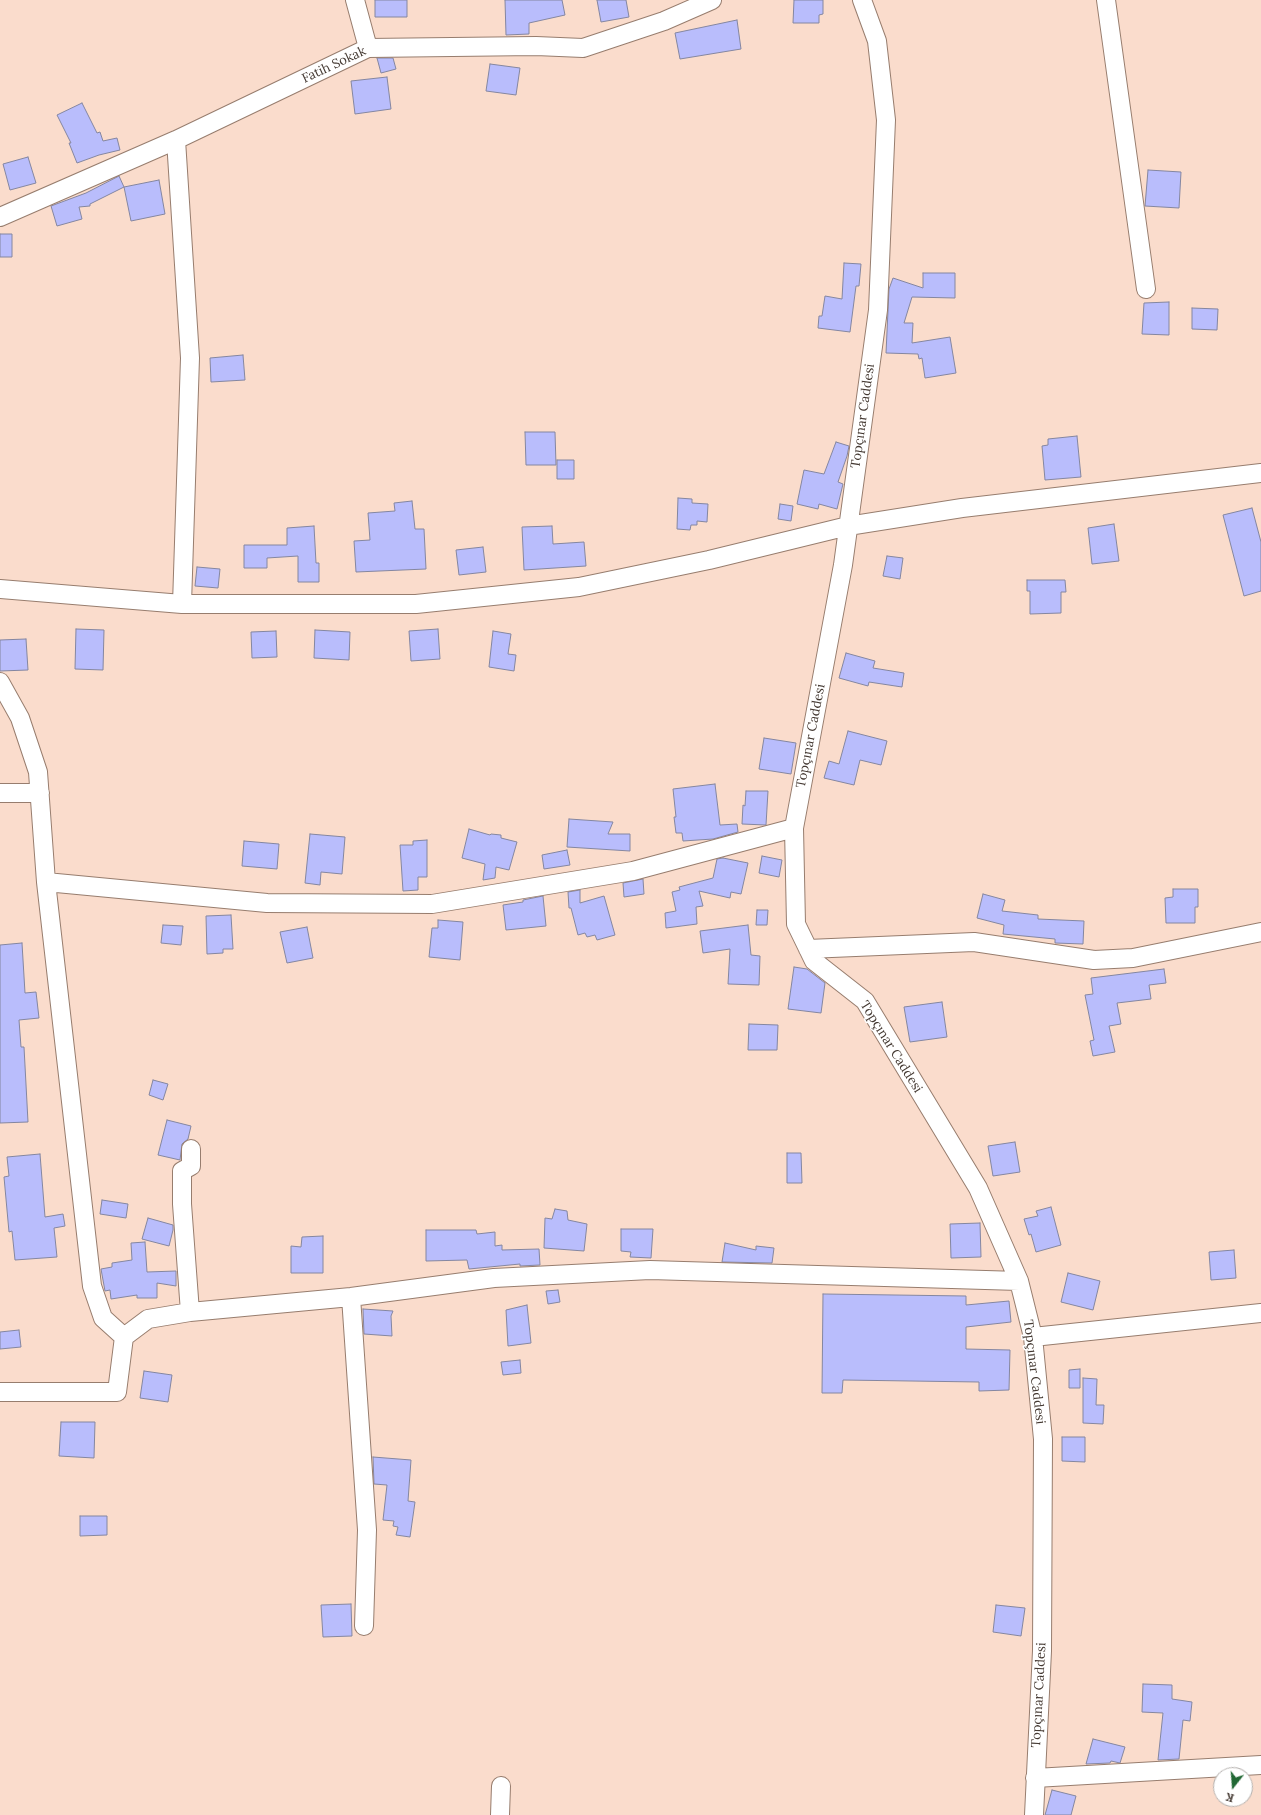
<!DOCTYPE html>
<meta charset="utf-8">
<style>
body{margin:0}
#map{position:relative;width:1261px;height:1815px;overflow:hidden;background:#fadccc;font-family:Lora,serif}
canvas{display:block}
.north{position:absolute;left:1213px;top:1767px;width:40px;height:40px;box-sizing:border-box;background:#fff;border:1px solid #b4b0ad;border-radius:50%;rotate:197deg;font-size:11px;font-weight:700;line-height:16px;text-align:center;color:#443932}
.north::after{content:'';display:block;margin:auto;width:14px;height:18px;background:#216834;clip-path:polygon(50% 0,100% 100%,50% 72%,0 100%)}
</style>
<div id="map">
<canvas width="1261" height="1815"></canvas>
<div class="north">K</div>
</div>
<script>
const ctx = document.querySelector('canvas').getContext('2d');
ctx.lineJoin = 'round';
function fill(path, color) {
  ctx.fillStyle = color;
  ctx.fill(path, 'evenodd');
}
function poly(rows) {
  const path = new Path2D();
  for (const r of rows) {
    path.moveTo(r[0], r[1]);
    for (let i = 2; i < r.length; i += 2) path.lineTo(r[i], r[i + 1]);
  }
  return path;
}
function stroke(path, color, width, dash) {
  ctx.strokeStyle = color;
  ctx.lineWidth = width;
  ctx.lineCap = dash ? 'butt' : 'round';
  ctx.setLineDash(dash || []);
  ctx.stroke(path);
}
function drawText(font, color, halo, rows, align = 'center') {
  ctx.font = font + ' Lora,serif';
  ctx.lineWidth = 3;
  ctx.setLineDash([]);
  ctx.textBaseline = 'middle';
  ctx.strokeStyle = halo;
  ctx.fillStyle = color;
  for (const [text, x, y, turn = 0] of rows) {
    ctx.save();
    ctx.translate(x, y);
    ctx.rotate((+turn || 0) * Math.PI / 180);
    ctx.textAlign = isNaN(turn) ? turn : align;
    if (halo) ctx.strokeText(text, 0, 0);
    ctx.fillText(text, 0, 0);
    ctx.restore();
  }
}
const building = poly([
 [375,0,407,0,407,17,375,17,375,0],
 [505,0,562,0,565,15,529,23,529,34,506,35,505,0],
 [597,0,626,0,629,17,601,22,597,0],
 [794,0,823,0,823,14,819,15,819,23,793,23,794,0],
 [737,20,741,49,680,59,675,33,737,20],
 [377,58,393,58,396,69,381,73,377,58],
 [490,64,520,68,516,95,486,91,490,64],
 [387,77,391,109,355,114,351,81,387,77],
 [82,103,97,133,100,132,103,141,117,138,120,150,99,155,77,163,69,143,71,143,57,115,82,103],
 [28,157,36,183,10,190,3,164,28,157],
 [1148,170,1181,172,1179,208,1145,206,1148,170],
 [119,176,124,187,90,204,90,206,79,207,82,219,57,226,51,206,86,193,119,176],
 [159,180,165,214,131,221,124,187,159,180],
 [0,234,12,234,12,257,0,257,0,234],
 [844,263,861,264,859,286,856,286,850,332,818,328,819,316,822,316,825,296,842,299,844,263],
 [923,273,955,273,955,298,912,297,904,323,913,323,912,343,950,337,956,373,925,378,922,358,919,359,918,354,886,353,889,289,893,278,923,288,923,273],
 [1169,302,1169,335,1142,334,1144,303,1169,302],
 [1192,308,1218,309,1217,330,1192,329,1192,308],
 [243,355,245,380,211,382,210,358,243,355],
 [525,432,555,432,556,465,526,465,525,432],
 [1077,436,1081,477,1045,480,1042,446,1048,445,1048,439,1077,436],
 [836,442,849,446,847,456,838,482,843,484,837,509,819,504,818,509,797,504,804,470,824,474,836,442],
 [557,460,574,460,574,479,557,479,557,460],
 [678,498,692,499,692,503,708,504,707,522,697,521,697,525,691,525,690,530,677,529,678,498],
 [412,501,415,529,424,529,426,569,356,572,354,541,370,540,368,513,395,511,394,503,412,501],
 [780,504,793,506,791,521,778,519,780,504],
 [1252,508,1261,542,1261,591,1244,596,1223,515,1252,508],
 [1114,524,1119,561,1092,564,1088,528,1114,524],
 [314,526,316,563,319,563,319,582,298,582,298,556,267,558,267,568,244,568,244,545,287,545,287,528,314,526],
 [552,526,553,544,584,542,586,566,524,570,522,527,552,526],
 [483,547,486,572,459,575,456,550,483,547],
 [887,556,903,558,900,579,883,576,887,556],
 [197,567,220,569,218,588,195,586,197,567],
 [1027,580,1065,580,1066,592,1061,592,1061,613,1030,614,1030,591,1027,591,1027,580],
 [76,629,104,630,103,670,75,669,76,629],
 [438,629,440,659,411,661,409,631,438,629],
 [315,630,350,632,349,660,314,658,315,630],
 [276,631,277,657,252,658,251,632,276,631],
 [493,631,511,634,508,654,516,655,514,671,489,667,493,631],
 [26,639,28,670,0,671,0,640,26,639],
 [846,653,875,661,873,668,904,673,902,687,869,682,868,686,839,678,846,653],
 [848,731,887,741,881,765,860,760,854,785,824,778,829,761,839,764,848,731],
 [764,738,796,743,791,774,759,769,764,738],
 [715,784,720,825,737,824,738,832,713,839,683,841,682,833,676,833,674,817,676,817,673,789,715,784],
 [746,791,768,791,766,825,742,824,743,805,745,806,746,791],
 [569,819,613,822,608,834,630,834,630,851,567,847,569,819],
 [469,829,490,835,491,834,501,835,501,838,517,842,509,870,496,867,495,878,483,880,485,864,462,858,469,829],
 [310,834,345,837,342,874,321,872,320,885,305,883,310,834],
 [427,840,427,877,418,877,418,890,403,891,400,845,413,845,413,841,427,840],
 [244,841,279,844,277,869,242,866,244,841],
 [567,850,570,865,544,869,542,855,567,850],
 [762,856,782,860,779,877,759,873,762,856],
 [723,858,748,863,741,894,731,892,730,898,699,891,703,906,696,907,697,924,666,928,665,913,676,911,672,892,680,890,679,887,713,878,717,859,723,858],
 [643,879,644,894,624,897,623,883,643,879],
 [1173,889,1198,889,1198,907,1195,907,1195,923,1166,923,1165,898,1173,897,1173,889],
 [580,890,580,903,604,896,615,935,597,940,595,935,587,937,585,933,578,935,571,908,569,908,568,892,580,890],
 [983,894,1005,900,1002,911,1038,915,1038,919,1084,921,1083,944,1055,943,1055,939,1003,934,1004,925,977,918,983,894],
 [543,896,546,926,506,930,503,905,523,902,523,900,543,896],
 [757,910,768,910,767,925,756,925,757,910],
 [231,915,233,949,223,949,223,953,207,954,206,916,231,915],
 [438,920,463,922,460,960,429,957,432,928,438,928,438,920],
 [163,925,183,926,181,945,161,943,163,925],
 [748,925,751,955,760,956,759,985,728,984,730,949,703,953,700,931,748,925],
 [307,927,313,958,287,963,280,932,307,927],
 [22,943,25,993,36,992,39,1018,19,1020,21,1047,24,1047,28,1122,0,1123,0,945,22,943],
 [794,967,807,969,825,983,821,1013,788,1009,794,967],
 [1164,969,1166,983,1149,985,1151,999,1117,1003,1121,1024,1109,1026,1115,1052,1093,1056,1090,1041,1094,1040,1085,995,1093,994,1091,978,1164,969],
 [942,1002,947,1037,910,1042,904,1007,942,1002],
 [749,1024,778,1025,777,1050,748,1050,749,1024],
 [153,1080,168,1084,163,1100,149,1095,153,1080],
 [167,1120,191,1126,188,1139,182,1144,180,1160,158,1155,167,1120],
 [1015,1142,1020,1172,993,1176,988,1146,1015,1142],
 [787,1153,801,1153,802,1183,787,1183,787,1153],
 [40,1154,45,1217,63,1214,65,1226,54,1228,57,1257,15,1260,12,1231,9,1232,4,1177,9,1176,7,1157,40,1154],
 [102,1200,128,1204,126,1218,100,1214,102,1200],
 [1051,1207,1061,1245,1036,1252,1031,1234,1029,1235,1024,1219,1038,1216,1036,1211,1051,1207],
 [555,1209,567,1211,568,1220,587,1224,584,1251,544,1248,545,1218,552,1219,555,1209],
 [148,1218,173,1225,173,1230,169,1246,142,1239,148,1218],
 [980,1223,981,1257,951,1258,950,1224,980,1223],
 [621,1229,653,1229,651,1258,630,1257,631,1252,621,1251,621,1229],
 [426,1230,476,1230,477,1234,495,1232,495,1246,502,1245,502,1250,539,1249,540,1265,520,1266,520,1264,469,1269,467,1260,426,1261,426,1230],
 [323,1236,323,1273,291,1273,291,1246,301,1247,302,1237,323,1236],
 [145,1242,147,1272,176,1271,176,1286,157,1283,157,1298,137,1298,137,1295,111,1299,110,1290,105,1291,101,1269,112,1267,112,1263,132,1260,131,1243,145,1242],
 [725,1243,756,1250,756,1246,774,1248,772,1263,722,1262,725,1243],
 [1234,1250,1236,1278,1211,1280,1209,1252,1234,1250],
 [1068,1273,1100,1281,1093,1310,1061,1302,1068,1273],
 [558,1290,560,1302,548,1304,546,1291,558,1290],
 [823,1294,966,1296,966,1305,1009,1301,1011,1322,966,1327,966,1349,1010,1350,1009,1390,979,1391,979,1382,843,1380,842,1393,822,1393,823,1294],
 [527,1305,531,1343,508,1346,506,1310,527,1305],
 [363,1309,393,1311,391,1316,392,1336,364,1334,363,1309],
 [19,1330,21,1347,0,1349,0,1332,19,1330],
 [520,1360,521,1373,503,1375,501,1362,520,1360],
 [1080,1369,1080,1388,1069,1388,1069,1370,1080,1369],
 [144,1371,172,1375,168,1402,140,1398,144,1371],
 [1083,1378,1097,1379,1096,1405,1104,1405,1103,1424,1083,1423,1083,1378],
 [61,1422,95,1422,94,1458,59,1456,61,1422],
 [1062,1437,1085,1437,1085,1462,1062,1461,1062,1437],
 [373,1457,411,1460,408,1501,415,1502,410,1537,396,1535,398,1527,393,1526,394,1521,383,1520,387,1485,374,1484,373,1457],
 [80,1516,107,1516,107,1535,80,1536,80,1516],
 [351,1604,352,1636,323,1637,321,1605,351,1604],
 [996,1605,1025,1608,1021,1636,993,1632,996,1605],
 [1143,1684,1172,1685,1172,1699,1192,1702,1190,1721,1183,1720,1179,1759,1158,1760,1163,1713,1142,1712,1143,1684],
 [1093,1739,1125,1747,1120,1763,1111,1761,1110,1763,1086,1764,1093,1739],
 [1052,1790,1076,1796,1071,1815,1045,1815,1052,1790]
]);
fill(building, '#b9bdfc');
stroke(building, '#8486a0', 1);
const minor = poly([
 [355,0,368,48],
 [862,0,877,41,886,120,878,310,843,565,794,828,796,924,814,961,865,1001,978,1188,1019,1281,1033,1337,1043,1439,1042,1651,1034,1815],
 [1106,0,1146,289],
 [176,140,190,358,182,604],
 [0,217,176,140,368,48,536,46,583,48,664,21,712,0],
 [0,589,182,604,416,604,579,587,709,560,848,526,962,508,1261,473],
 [0,682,20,718,38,772,46,882,92,1286,103,1318,124,1337],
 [0,793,40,793],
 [46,882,267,903,432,904,633,871,794,828],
 [808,949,974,942,1094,960,1133,958,1261,932],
 [351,1297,367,1530,364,1626],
 [190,1312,182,1204,182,1171,191,1166,191,1149],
 [1033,1337,1261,1313],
 [0,1392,117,1392,124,1337,148,1319,190,1312,351,1297,494,1278,650,1270,1019,1281],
 [1035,1778,1261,1765],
 [500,1815,501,1786]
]);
stroke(minor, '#977d6e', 20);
stroke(minor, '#fff', 18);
drawText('13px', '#443932', '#fff', [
 ["Fatih Sokak",334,65,-25],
 ["Topçınar Caddesi",863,416,-82],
 ["Topçınar Caddesi",811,736,-79],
 ["Topçınar Caddesi",891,1047,58],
 ["Topçınar Caddesi",1034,1372,83],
 ["Topçınar Caddesi",1039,1695,-87]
]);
</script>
